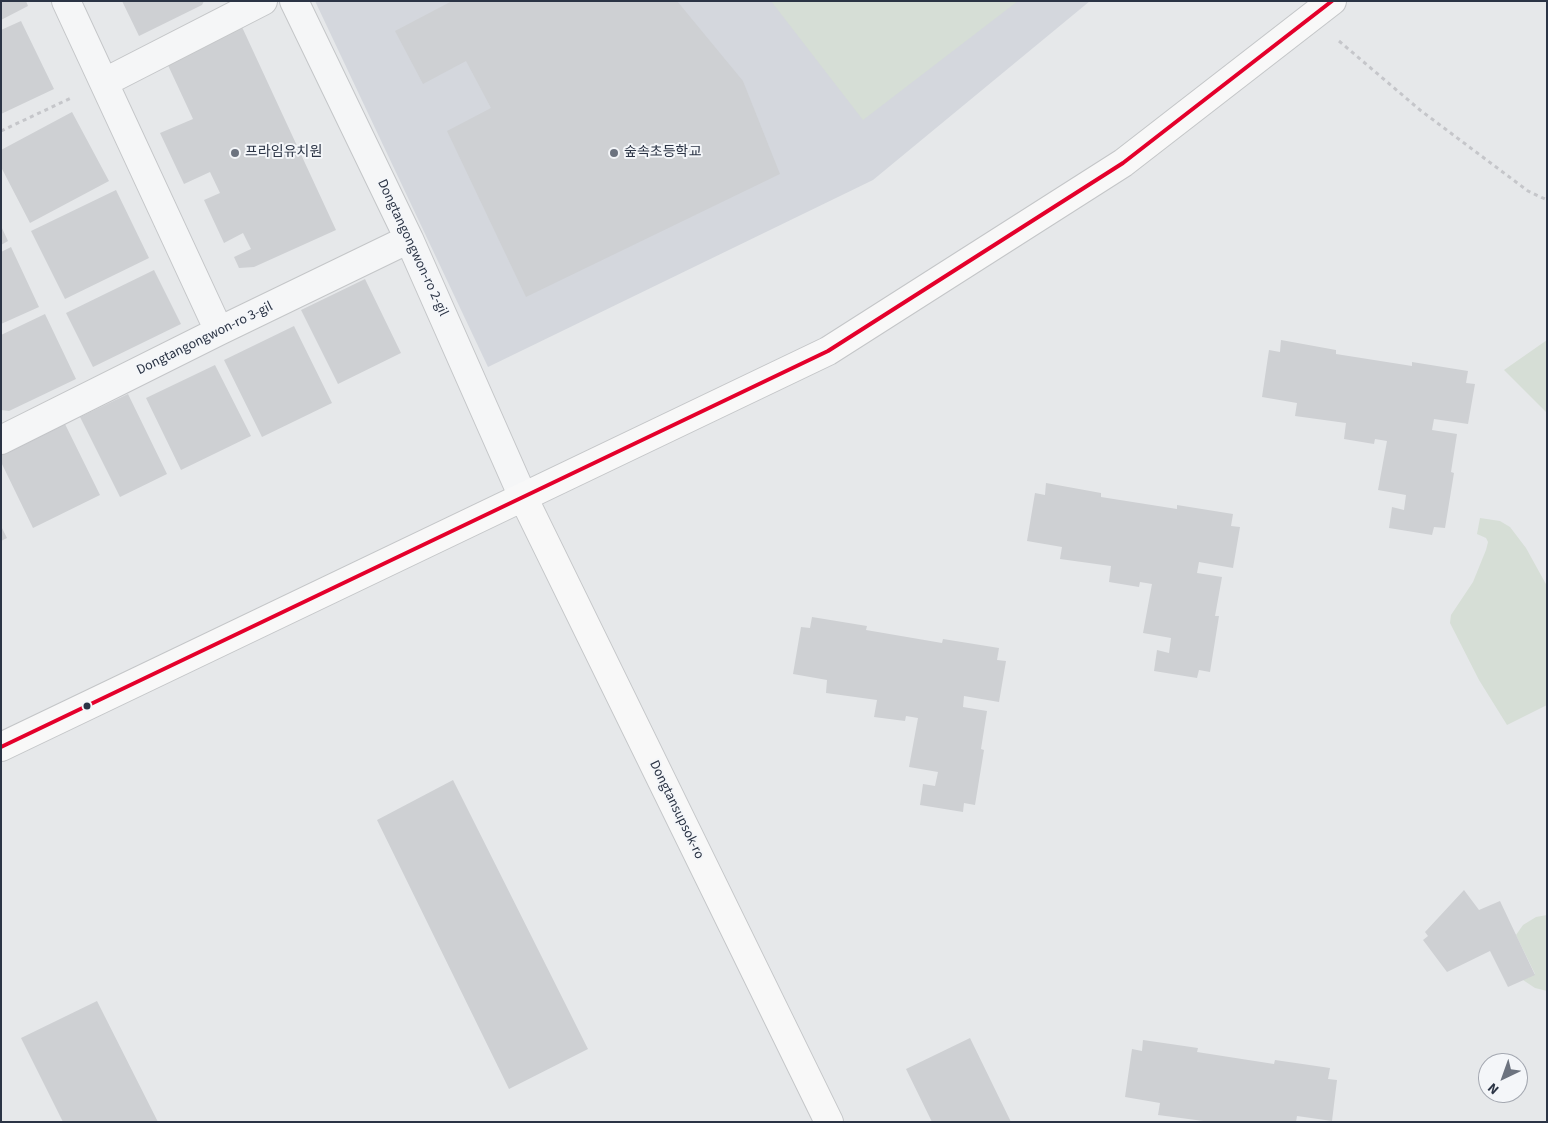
<!DOCTYPE html>
<meta charset="utf-8">
<style>
body{margin:0}
#map{position:relative;width:1548px;height:1123px;overflow:hidden;background:#e6e8ea;font-family:"Source Sans 3",sans-serif}
canvas{display:block}
.frame{position:absolute;inset:0;border:2px solid #2b3445;pointer-events:none}
.north{position:absolute;left:1478px;top:1053px;width:50px;height:50px;box-sizing:border-box;background:#f4f6f9;border:1px solid #a4a8b1;border-radius:50%;rotate:222deg;font-size:14px;font-weight:700;line-height:20px;text-align:center;color:#2b3445}
.north::after{content:'';display:block;margin:auto;width:18px;height:22px;background:#6c737f;clip-path:polygon(50% 0,100% 100%,50% 72%,0 100%)}
</style>
<div id="map">
<canvas width="1548" height="1123"></canvas>
<div class="frame"></div>
<div class="north">N</div>
</div>
<script>
const ctx = document.querySelector('canvas').getContext('2d');
ctx.lineJoin = 'round';
function fill(path, color) {
  ctx.fillStyle = color;
  ctx.fill(path, 'evenodd');
}
function poly(rows) {
  const path = new Path2D();
  for (const r of rows) {
    path.moveTo(r[0], r[1]);
    for (let i = 2; i < r.length; i += 2) path.lineTo(r[i], r[i + 1]);
  }
  return path;
}
function stroke(path, color, width, dash) {
  ctx.strokeStyle = color;
  ctx.lineWidth = width;
  ctx.lineCap = dash ? 'butt' : 'round';
  ctx.setLineDash(dash || []);
  ctx.stroke(path);
}
function drawText(font, color, halo, rows, align = 'center') {
  ctx.font = font + ' "Source Sans 3","Noto Sans KR",sans-serif';
  ctx.lineWidth = 4;
  ctx.setLineDash([]);
  ctx.textBaseline = 'middle';
  ctx.strokeStyle = halo;
  ctx.fillStyle = color;
  for (const [text, x, y, turn = 0] of rows) {
    ctx.save();
    ctx.translate(x, y);
    ctx.rotate((+turn || 0) * Math.PI / 180);
    ctx.textAlign = isNaN(turn) ? turn : align;
    if (halo) ctx.strokeText(text, 0, 0);
    ctx.fillText(text, 0, 0);
    ctx.restore();
  }
}
fill(poly([
 [315,1,1090,1,873,180,488,367]
]), '#d4d7dd');
fill(poly([
 [771,1,1018,1,863,120],
 [1547,340,1547,413,1504,370],
 [1480,518,1500,521,1510,527,1526,548,1547,586,1547,705,1507,725,1479,680,1450,623,1451,615,1473,582,1486,550,1488,542,1486,538,1477,534],
 [1547,915,1547,991,1535,988,1523,980,1535,974,1516,935,1523,925,1536,917]
]), '#d6ded6');
fill(poly([
 [1,1,26,1,28,6,1,20],
 [122,1,204,1,202,5,139,36],
 [452,1,677,1,743,81,780,174,526,297,447,131,491,108,466,61,423,84,395,31],
 [21,21,54,89,1,114,1,30],
 [242,27,336,230,254,267,239,268,234,257,251,249,243,233,224,243,204,200,220,193,210,172,184,184,160,133,193,119,166,61],
 [72,112,109,181,30,223,1,167,1,150],
 [116,190,149,258,65,299,31,231],
 [1,226,8,241,1,245],
 [11,247,39,307,1,324,1,252],
 [154,270,181,324,93,367,66,313],
 [365,279,401,353,338,384,301,310],
 [45,314,76,379,9,411,1,410,1,335],
 [294,326,332,403,262,437,224,360],
 [1281,340,1336,350,1336,354,1412,366,1412,362,1468,371,1466,383,1475,384,1468,424,1434,419,1432,430,1457,434,1451,472,1454,473,1445,528,1434,527,1432,535,1389,528,1392,507,1404,510,1406,495,1378,490,1387,441,1375,439,1374,444,1344,439,1346,423,1295,416,1297,403,1262,397,1269,350,1280,352],
 [215,365,251,436,181,470,146,398],
 [128,394,167,474,120,497,80,417],
 [65,424,100,495,33,528,1,462,1,455],
 [1046,483,1101,493,1101,497,1177,509,1177,505,1233,514,1231,526,1240,527,1233,568,1199,562,1197,573,1222,577,1215,616,1219,616,1210,672,1199,670,1197,678,1154,671,1157,650,1169,653,1171,638,1143,633,1152,584,1140,582,1139,587,1109,582,1111,566,1060,559,1062,547,1027,541,1035,493,1045,495],
 [1,526,7,538,1,541],
 [812,617,867,626,866,630,942,643,943,639,999,648,997,660,1006,661,999,702,964,696,963,707,987,711,981,749,984,750,975,805,964,803,963,812,920,805,923,784,935,786,938,772,909,767,918,718,906,716,905,721,874,717,877,700,826,693,827,680,793,674,801,627,810,628],
 [453,780,588,1049,509,1089,377,820],
 [1464,890,1479,910,1500,901,1535,975,1508,987,1490,951,1447,972,1423,940,1428,936,1425,932],
 [97,1001,158,1122,63,1122,21,1038],
 [970,1038,1011,1122,932,1122,906,1069],
 [1143,1040,1198,1048,1197,1052,1274,1064,1275,1060,1330,1068,1328,1079,1337,1080,1332,1121,1297,1116,1296,1122,1211,1122,1158,1115,1160,1103,1125,1097,1132,1049,1142,1051]
]), '#ced0d3');
const street = poly([
 [66,1,219,331],
 [294,1,409,239,523,497],
 [105,82,263,1],
 [1,440,219,331,409,239]
]);
const secondary = poly([
 [523,497,829,1122],
 [1,747,828,351,1123,163,1332,1]
]);
stroke(street, '#c4c6c8', 30);
stroke(secondary, '#c4c6c8', 30);
stroke(poly([
 [1339,41,1420,110,1528,191,1547,200],
 [1,131,71,98]
]), '#c5c6ca', 3, [4, 4]);
stroke(street, '#f5f6f7', 28);
stroke(secondary, '#f8f8f8', 28);
stroke(poly([
 [1,747,828,351,1123,163,1332,1]
]), '#e4002b', 4);
for (const [x, y, r, color] of [
 [235,153,5,"#6c737f"],
 [614,153,5,"#6c737f"],
 [87,706,4.5,"#2b3445"]
]) {
  const dot = new Path2D();
  dot.arc(x, y, r, 0, 2 * Math.PI);
  ctx.fillStyle = color;
  ctx.fill(dot);
  stroke(dot, '#f4f6f9', 2);
}
drawText('14px', '#2b3445', '#f4f6f9', [
 ["프라임유치원",245,153],
 ["숲속초등학교",624,153]
], 'left');
drawText('14px', '#2b3445', '#f4f6f9', [
 ["Dongtangongwon-ro 2-gil",412,248,65],
 ["Dongtangongwon-ro 3-gil",205,339,-26],
 ["Dongtansupsok-ro",676,810,64]
]);
</script>
